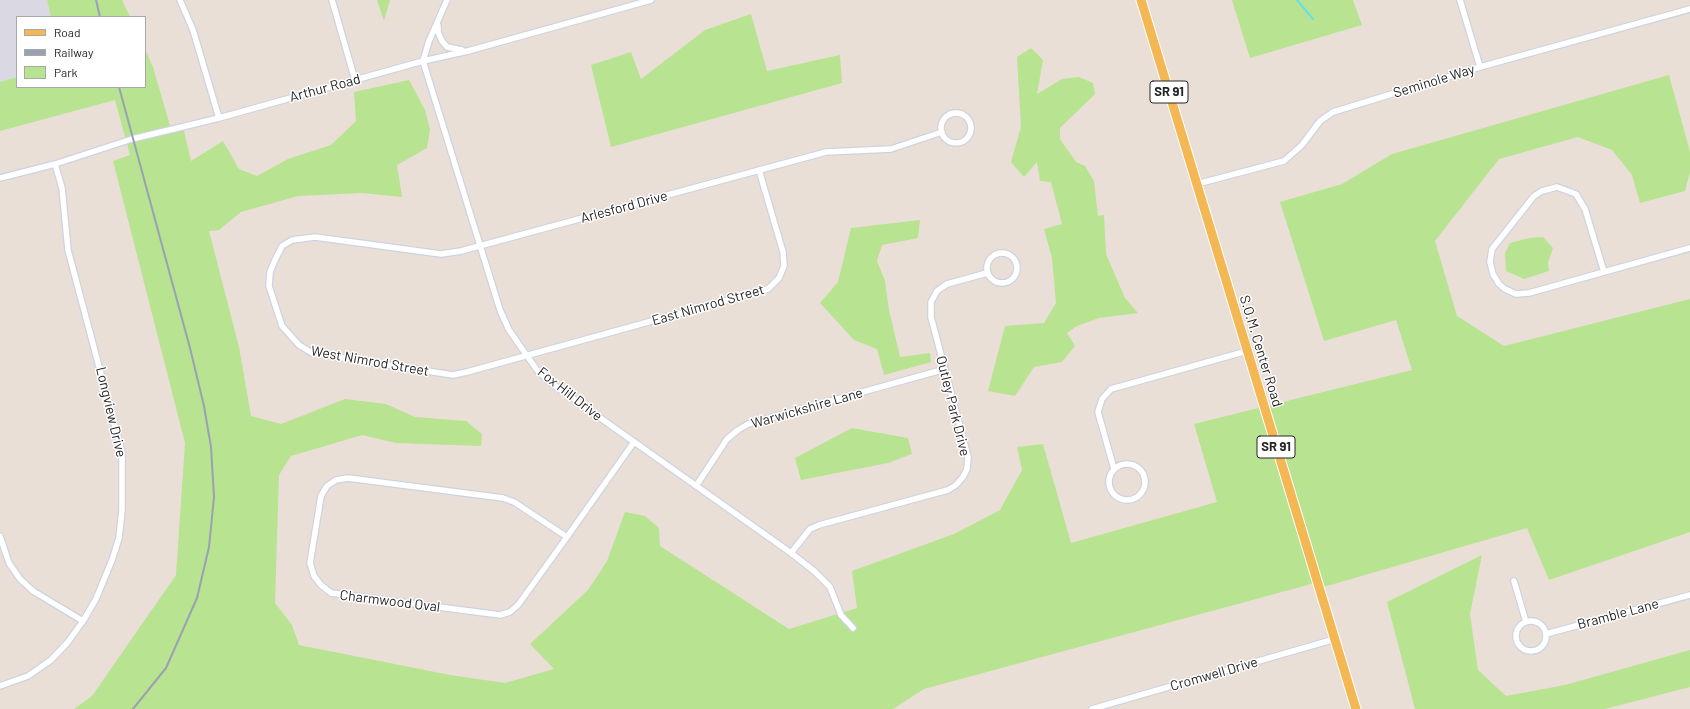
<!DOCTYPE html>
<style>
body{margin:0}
#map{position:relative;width:1690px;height:709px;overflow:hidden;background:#eadfd7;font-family:Barlow,sans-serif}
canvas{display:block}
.legend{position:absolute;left:16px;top:16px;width:130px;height:72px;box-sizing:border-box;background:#fff;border:1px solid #a8a8a8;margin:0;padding:5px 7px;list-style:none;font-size:12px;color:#262626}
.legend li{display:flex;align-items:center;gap:8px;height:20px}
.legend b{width:20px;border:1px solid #a8a8a8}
</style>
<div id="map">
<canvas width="1690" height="709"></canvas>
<ul class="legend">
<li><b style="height:5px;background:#f3b853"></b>Road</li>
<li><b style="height:5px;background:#9aa1b2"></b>Railway</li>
<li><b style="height:11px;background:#b8e391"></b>Park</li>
</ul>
</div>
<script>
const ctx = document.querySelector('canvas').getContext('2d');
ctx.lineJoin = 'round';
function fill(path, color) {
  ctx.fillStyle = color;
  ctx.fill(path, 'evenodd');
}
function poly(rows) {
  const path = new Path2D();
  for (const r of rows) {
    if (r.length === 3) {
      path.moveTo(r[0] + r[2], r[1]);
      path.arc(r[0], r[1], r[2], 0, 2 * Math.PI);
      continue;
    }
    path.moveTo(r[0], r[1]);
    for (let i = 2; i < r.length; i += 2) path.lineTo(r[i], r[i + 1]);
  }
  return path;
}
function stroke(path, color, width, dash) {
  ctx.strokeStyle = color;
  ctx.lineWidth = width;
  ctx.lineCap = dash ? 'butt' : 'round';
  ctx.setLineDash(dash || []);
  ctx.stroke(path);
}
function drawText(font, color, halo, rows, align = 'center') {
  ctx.font = font + ' Barlow,sans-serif';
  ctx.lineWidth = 3;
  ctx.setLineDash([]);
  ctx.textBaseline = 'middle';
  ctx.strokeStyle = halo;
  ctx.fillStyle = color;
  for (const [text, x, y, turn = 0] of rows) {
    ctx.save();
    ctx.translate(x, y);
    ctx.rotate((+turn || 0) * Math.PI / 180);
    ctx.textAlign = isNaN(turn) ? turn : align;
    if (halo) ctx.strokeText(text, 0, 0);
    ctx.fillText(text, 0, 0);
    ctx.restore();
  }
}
fill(poly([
 [0,0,47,0,51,17,17,17,17,77,0,82]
]), '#dad8e2');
fill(poly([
 [47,0,122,0,130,17,51,17],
 [377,0,390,0,384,21],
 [1232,0,1353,0,1362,25,1250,58],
 [751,14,767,71,840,55,842,83,611,147,591,65,631,52,641,79,705,30],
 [1031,48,1043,60,1037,94,1062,79,1079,77,1093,83,1095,94,1060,128,1060,139,1076,162,1085,166,1094,181,1098,216,1104,215,1106,254,1125,298,1138,313,1099,318,1077,326,1067,333,1075,346,1062,362,1034,367,1015,396,988,391,1005,326,1044,323,1056,303,1052,258,1044,229,1062,224,1051,182,1040,181,1037,162,1024,177,1011,162,1021,127,1017,57],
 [145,49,153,67,171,129,183,127,191,161,223,141,239,169,257,176,288,159,331,145,356,121,354,92,409,80,425,110,430,129,427,148,397,165,402,197,362,193,298,196,241,212,219,230,209,231,239,347,251,416,281,424,345,399,386,404,415,417,466,421,482,434,481,446,396,443,362,435,291,456,279,475,275,603,292,625,299,645,450,675,505,683,554,669,530,644,588,590,607,561,625,512,645,516,659,528,660,546,789,629,857,608,852,571,954,534,1000,510,1022,470,1017,447,1043,444,1071,543,1217,502,1194,424,1412,370,1396,320,1324,341,1280,202,1342,184,1392,154,1669,75,1690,152,1690,172,1685,191,1640,203,1632,175,1612,150,1578,137,1499,159,1435,241,1457,316,1504,346,1690,299,1690,532,1549,580,1527,528,1320,588,1318,582,1304,586,924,689,893,709,74,709,92,696,176,575,185,443,113,161,130,155,115,100,0,131,0,82,17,77,17,87,145,87],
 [920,220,918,238,882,245,877,261,885,281,889,310,900,357,930,353,931,362,884,375,877,349,854,340,820,303,838,282,851,228],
 [1543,237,1553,248,1548,263,1549,271,1524,279,1506,271,1505,253,1510,243,1529,238],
 [852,428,908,438,912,454,888,463,801,480,795,458],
 [1482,555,1470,614,1478,670,1506,696,1565,685,1690,650,1690,687,1605,709,1415,709,1387,602]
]), '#b8e391');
stroke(poly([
 [1297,0,1313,19]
]), '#66def0', 2);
const minor = poly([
 [180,0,193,30,219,118],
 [332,0,355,80],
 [1460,0,1480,67],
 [438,26,438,32,442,41,447,47,462,50],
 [423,61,500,310,509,330,537,370,551,383,791,553,814,571,830,587,841,615,853,628],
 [423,61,429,41,447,0],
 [956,128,15],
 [759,170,783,252,784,266,779,278,768,289,467,372,453,375,312,353,299,345,282,326,269,286,270,272,275,260,282,246,292,240,315,237,441,254,461,251,826,152,891,149,942,132],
 [0,178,55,164,132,139,219,118,423,61,468,51,651,0],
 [1197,184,1284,161,1302,145,1320,121,1333,112,1480,67,1690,9],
 [1002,268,15],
 [1604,272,1585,209,1576,194,1557,187,1542,191,1534,196,1492,249,1490,262,1493,274,1499,284,1505,289,1516,294,1529,293,1604,272,1690,248],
 [1127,482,18],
 [1114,469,1098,412,1102,399,1111,389,1247,351],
 [696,486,727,439,738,430,748,424,945,369],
 [0,536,9,563,20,579,33,591,83,621],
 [567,537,514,502,503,498,348,478,336,480,327,486,321,496,310,563,314,576,321,585,331,593,500,615,510,612,518,605,567,537,634,442],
 [791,553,810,529,819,525,948,490,956,485,963,477,967,469,968,457,931,317,931,302,937,291,947,284,987,273],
 [1514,581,1526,622],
 [1531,636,15],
 [1546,634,1690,595],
 [0,686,28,676,51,660,68,642,83,621,96,599,112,560,119,538,122,510,122,453,68,250,62,188,55,164],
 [1092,709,1335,639]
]);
const primary = poly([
 [1141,0,1356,709]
]);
stroke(minor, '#ccd3e1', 8);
stroke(primary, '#fff', 11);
stroke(minor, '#fff', 5.5);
stroke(primary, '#f3b853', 9);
stroke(poly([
 [96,0,100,17],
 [119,87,190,348,204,406,211,447,214,497,209,547,197,598,166,668,133,709]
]), '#9aa1b2', 2);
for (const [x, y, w] of [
 [1169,92,38],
 [1276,447,38]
]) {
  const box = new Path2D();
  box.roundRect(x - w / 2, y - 11, w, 22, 3);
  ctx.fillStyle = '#fff';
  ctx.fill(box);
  stroke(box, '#262626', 1);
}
drawText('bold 13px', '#262626', null, [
 ["SR 91",1169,92],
 ["SR 91",1276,447]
]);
drawText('14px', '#262626', '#fff', [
 ["Seminole Way",1434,81,-17],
 ["Arthur Road",325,88,-15],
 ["Arlesford Drive",624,207,-15],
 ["East Nimrod Street",708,305,-16],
 ["S.O.M. Center Road",1261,351,73],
 ["West Nimrod Street",370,361,10],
 ["Fox Hill Drive",570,394,38],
 ["Outley Park Drive",953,406,76],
 ["Warwickshire Lane",807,408,-16],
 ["Longview Drive",111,412,77],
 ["Charmwood Oval",390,601,7],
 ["Bramble Lane",1618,614,-15],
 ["Cromwell Drive",1214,674,-16]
]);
</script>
